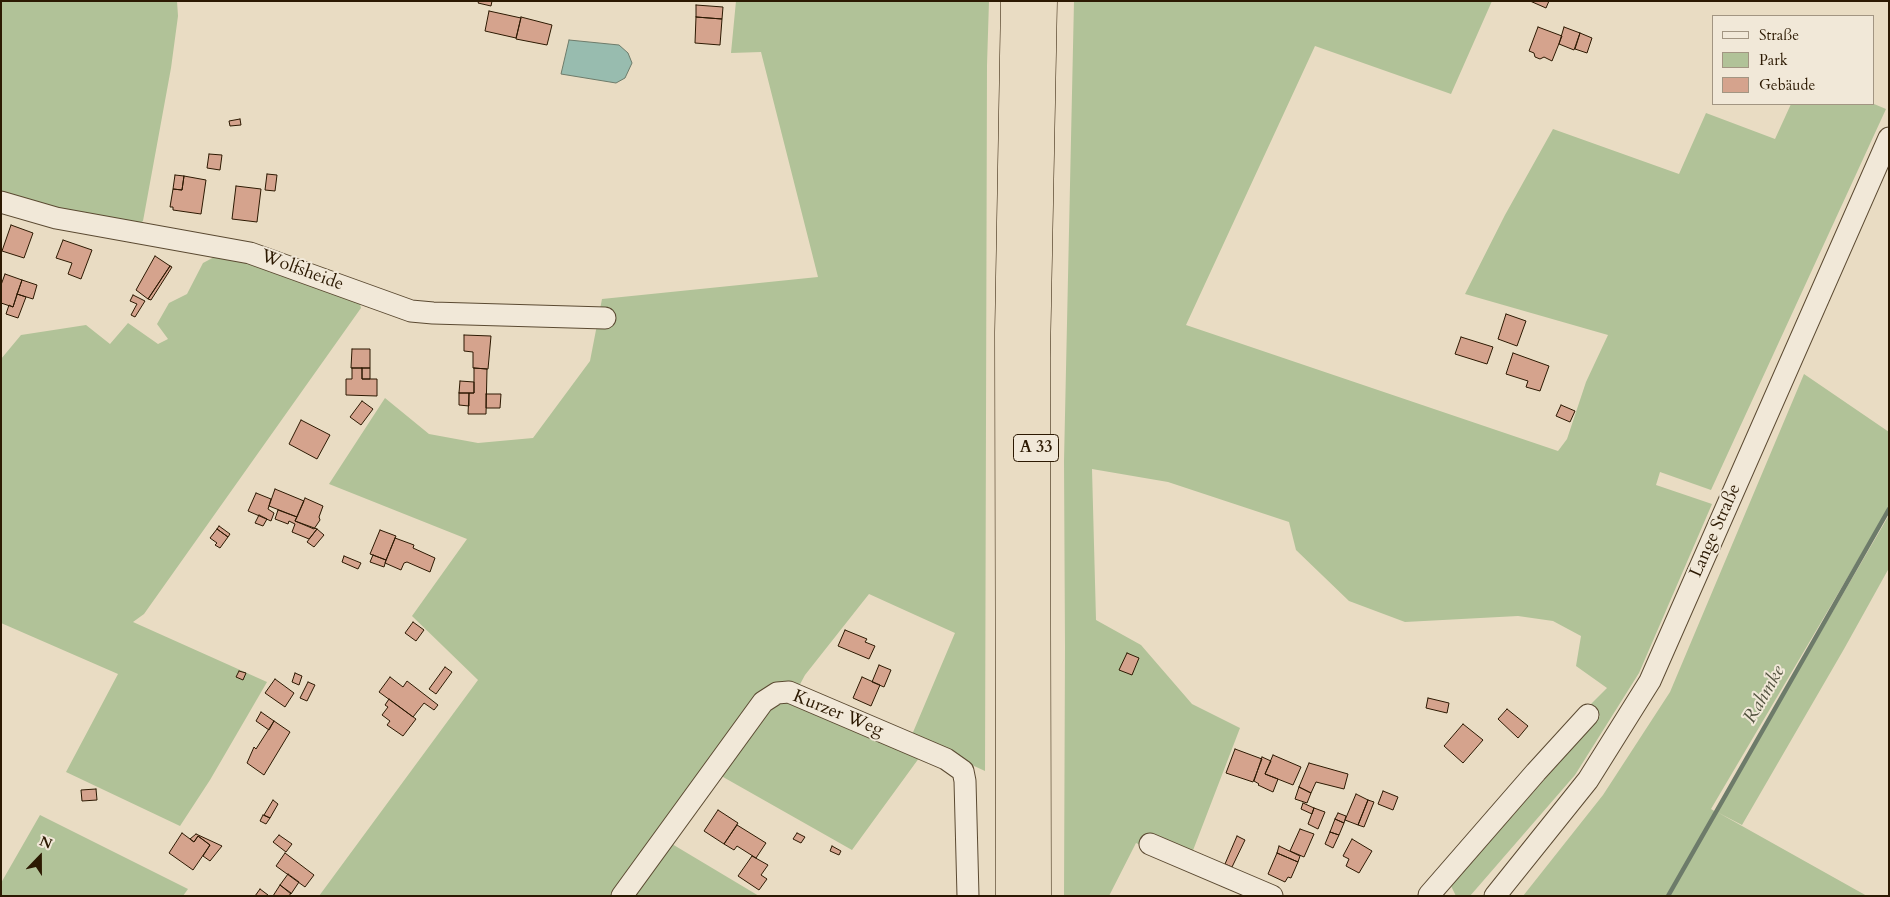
<!DOCTYPE html>
<meta charset="utf-8">
<style>
body{margin:0}
#map{position:relative;width:1890px;height:897px;overflow:hidden;background:#e9dcc3;font-family:Cardo,serif}
canvas{display:block}
.frame{position:absolute;inset:0;border:2px solid #2c1902;pointer-events:none}
.legend{position:absolute;left:1712px;top:15px;width:162px;height:90px;box-sizing:border-box;background:#f1e8d8;border:1px solid #a29582;margin:0;padding:6px 9px;list-style:none;font-size:15px;color:#2c1902}
.legend li{display:flex;align-items:center;gap:10px;height:25px}
.legend b{width:25px;border:1px solid #a29582}
.north{position:absolute;left:15px;top:832px;width:50px;height:50px;-webkit-text-stroke:4px #f1e8d8;paint-order:stroke;rotate:22deg;font-size:14px;font-weight:700;line-height:20px;text-align:center;color:#2c1902}
.north::after{content:'';display:block;margin:auto;width:18px;height:22px;background:#2c1902;clip-path:polygon(50% 0,100% 100%,50% 72%,0 100%)}
</style>
<div id="map">
<canvas width="1890" height="897"></canvas>
<div class="frame"></div>
<ul class="legend">
<li><b style="height:6px;background:#f1e8d8"></b>Straße</li>
<li><b style="height:14px;background:#b1c298"></b>Park</li>
<li><b style="height:14px;background:#d5a38d"></b>Gebäude</li>
</ul>
<div class="north">N</div>
</div>
<script>
const ctx = document.querySelector('canvas').getContext('2d');
ctx.lineJoin = 'round';
function fill(path, color) {
  ctx.fillStyle = color;
  ctx.fill(path, 'evenodd');
}
function poly(rows) {
  const path = new Path2D();
  for (const r of rows) {
    path.moveTo(r[0], r[1]);
    for (let i = 2; i < r.length; i += 2) path.lineTo(r[i], r[i + 1]);
  }
  return path;
}
function stroke(path, color, width, dash) {
  ctx.strokeStyle = color;
  ctx.lineWidth = width;
  ctx.lineCap = dash ? 'butt' : 'round';
  ctx.setLineDash(dash || []);
  ctx.stroke(path);
}
function drawText(font, color, halo, rows, align = 'center') {
  ctx.font = font + ' Cardo,serif';
  ctx.lineWidth = 4;
  ctx.setLineDash([]);
  ctx.textBaseline = 'middle';
  ctx.strokeStyle = halo;
  ctx.fillStyle = color;
  for (const [text, x, y, turn = 0] of rows) {
    ctx.save();
    ctx.translate(x, y);
    ctx.rotate((+turn || 0) * Math.PI / 180);
    ctx.textAlign = isNaN(turn) ? turn : align;
    if (halo) ctx.strokeText(text, 0, 0);
    ctx.fillText(text, 0, 0);
    ctx.restore();
  }
}
fill(poly([
 [1,1,177,1,178,16,171,68,143,221,134,228,1,196],
 [736,1,989,1,987,65,985,771,911,737,955,633,869,594,805,675,798,688,760,694,611,896,319,896,478,680,412,616,467,539,329,484,385,398,429,434,478,443,533,438,590,361,602,299,818,277,761,52,731,53],
 [1074,1,1492,1,1451,94,1315,46,1186,325,1558,451,1567,439,1586,382,1608,335,1465,294,1505,215,1553,129,1679,174,1706,113,1775,139,1791,104,1874,104,1886,109,1711,490,1660,472,1656,485,1712,504,1639,673,1575,775,1470,896,1456,896,1451,886,1600,716,1589,706,1607,688,1576,666,1581,636,1553,621,1518,616,1405,622,1349,601,1296,550,1289,522,1168,482,1092,469,1096,620,1141,645,1192,704,1240,728,1187,866,1136,843,1109,896,1064,896,1065,647,1064,461],
 [218,255,266,267,359,299,361,308,144,614,133,622,267,682,210,780,180,826,66,772,118,674,1,623,1,359,21,335,86,325,110,344,128,323,158,344,168,339,157,324,169,303,187,294,203,263],
 [1804,374,1889,432,1889,507,1711,809,1716,812,1889,515,1889,568,1844,649,1742,825,1717,812,1867,896,1523,896,1603,795,1670,692],
 [787,698,922,754,852,850,716,773,763,710],
 [40,815,188,889,183,896,1,896,1,883],
 [667,841,759,896,626,896]
]), '#b1c298');
const water = poly([
 [569,40,619,45,628,53,632,63,625,78,616,83,561,74,569,40]
]);
fill(water, '#98bcaf');
stroke(water, '#6d7b6a', 1);
stroke(poly([
 [1668,896,1889,509]
]), '#6d7b6a', 4.5);
const building = poly([
 [479,1,492,1,491,6,478,3,479,1],
 [1530,1,1549,1,1546,8,1530,1],
 [696,5,723,7,722,19,696,17,696,5],
 [489,11,521,18,516,38,485,31,489,11],
 [521,17,552,25,547,45,516,39,521,17],
 [696,17,722,19,720,45,695,43,696,17],
 [1538,27,1562,36,1552,61,1544,57,1540,59,1535,57,1534,53,1529,51,1538,27],
 [1564,27,1580,33,1574,50,1559,44,1564,27],
 [1580,33,1592,38,1587,53,1575,49,1580,33],
 [240,119,241,125,230,126,229,121,240,119],
 [209,154,222,155,220,170,207,168,209,154],
 [267,174,277,175,275,191,265,190,267,174],
 [175,175,184,176,182,190,173,189,175,175],
 [184,176,206,180,201,214,173,210,173,207,170,207,173,189,182,190,184,176],
 [236,186,261,189,257,222,232,219,236,186],
 [11,225,33,233,24,258,2,251,11,225],
 [63,240,92,250,81,279,68,274,72,263,56,258,63,240],
 [155,256,170,266,148,299,136,290,155,256],
 [170,266,172,267,151,300,148,299,170,266],
 [5,274,22,280,13,307,1,303,1,285,5,274],
 [22,280,37,285,33,299,17,294,22,280],
 [17,294,26,297,18,318,6,314,9,305,13,307,17,294],
 [133,295,145,301,135,317,131,315,137,304,130,301,133,295],
 [1506,314,1526,321,1517,346,1498,339,1506,314],
 [464,335,491,336,488,369,473,368,473,352,464,351,464,335],
 [1461,337,1493,347,1487,364,1455,354,1461,337],
 [352,349,370,349,370,368,351,368,352,349],
 [1513,353,1549,366,1540,391,1526,387,1528,381,1506,374,1513,353],
 [352,368,362,368,362,379,377,379,377,396,346,395,346,379,352,379,352,368],
 [362,368,370,368,370,379,362,379,362,368],
 [474,368,487,369,486,414,468,414,469,393,474,393,474,368],
 [460,381,474,382,474,393,459,393,460,381],
 [459,393,469,393,469,406,459,405,459,393],
 [486,394,501,394,500,408,486,408,486,394],
 [362,401,373,409,361,425,350,417,362,401],
 [1561,405,1575,411,1570,422,1556,416,1561,405],
 [301,420,330,435,317,459,289,444,301,420],
 [275,489,304,501,297,517,269,506,275,489],
 [256,493,271,499,268,509,274,513,271,521,248,511,256,493],
 [305,498,323,506,319,517,320,520,314,529,295,521,305,498],
 [278,510,297,517,295,521,317,529,309,539,292,532,295,524,289,521,288,524,275,519,278,510],
 [259,515,267,519,263,526,255,523,259,515],
 [219,526,230,534,228,537,217,529,219,526],
 [217,529,228,537,220,548,215,545,217,543,210,538,217,529],
 [317,529,324,535,314,547,307,542,317,529],
 [380,530,396,536,386,560,370,554,380,530],
 [395,538,414,545,413,548,435,558,430,572,407,562,404,563,401,570,385,563,395,538],
 [373,555,386,560,384,567,370,562,373,555],
 [344,556,361,563,358,569,342,562,344,556],
 [413,622,424,630,416,641,405,633,413,622],
 [845,630,867,639,865,642,875,646,869,659,838,646,845,630],
 [1127,653,1139,658,1132,675,1119,670,1127,653],
 [879,665,891,670,884,687,872,682,879,665],
 [445,667,452,672,436,694,429,689,445,667],
 [239,671,246,673,243,680,236,677,239,671],
 [295,673,302,676,299,685,292,682,295,673],
 [390,677,403,687,407,681,438,705,434,710,424,703,413,717,379,692,390,677],
 [862,677,880,685,871,706,853,698,862,677],
 [275,679,294,693,285,707,265,693,275,679],
 [308,682,315,685,307,701,300,698,308,682],
 [1428,698,1449,703,1447,713,1426,708,1428,698],
 [389,699,416,719,403,736,387,725,390,721,382,715,388,707,385,705,389,699],
 [1507,709,1528,726,1518,738,1498,719,1507,709],
 [261,712,274,721,269,730,256,721,261,712],
 [274,721,290,732,264,775,247,763,254,747,256,749,274,721],
 [1463,724,1483,740,1463,763,1444,746,1463,724],
 [1235,749,1262,759,1253,782,1226,773,1235,749],
 [1273,755,1301,767,1293,785,1265,774,1273,755],
 [1262,757,1271,761,1265,774,1278,779,1273,792,1258,785,1259,784,1254,781,1262,757],
 [1309,763,1348,774,1344,789,1316,782,1311,793,1299,787,1309,763],
 [1299,787,1311,793,1307,803,1295,799,1299,787],
 [96,789,97,800,82,801,81,790,96,789],
 [1383,791,1398,797,1393,810,1378,804,1383,791],
 [1356,794,1368,800,1358,825,1345,820,1356,794],
 [273,800,278,804,270,818,264,815,273,800],
 [1368,800,1374,802,1364,827,1358,825,1368,800],
 [1303,803,1314,808,1312,814,1301,809,1303,803],
 [1314,808,1325,812,1318,829,1308,824,1314,808],
 [718,810,738,823,724,844,704,831,718,810],
 [1338,813,1346,816,1344,823,1335,819,1338,813],
 [263,815,270,818,266,824,260,821,263,815],
 [1335,819,1344,823,1339,835,1330,832,1335,819],
 [737,825,766,843,756,858,737,846,734,850,724,844,737,825],
 [1300,829,1314,834,1304,857,1290,851,1300,829],
 [1330,832,1339,835,1333,848,1325,844,1330,832],
 [182,833,194,842,198,836,210,845,193,870,169,853,182,833],
 [797,833,805,837,801,843,793,839,797,833],
 [196,834,222,846,210,861,203,856,210,845,198,836,194,842,190,839,196,834],
 [279,835,292,844,286,852,273,842,279,835],
 [1237,836,1245,840,1232,867,1225,864,1237,836],
 [1352,839,1372,851,1359,873,1346,866,1349,859,1343,856,1352,839],
 [832,846,841,851,839,855,830,851,832,846],
 [1279,846,1300,856,1298,862,1277,853,1279,846],
 [285,853,314,875,305,887,276,866,285,853],
 [1277,853,1298,862,1291,878,1288,877,1285,882,1268,874,1277,853],
 [752,856,768,865,761,875,767,879,759,890,738,876,752,856],
 [288,874,299,882,291,894,280,885,288,874],
 [280,885,291,893,289,896,273,896,280,885],
 [260,889,268,895,267,896,255,896,260,889]
]);
fill(building, '#d5a38d');
stroke(building, '#2c1902', 1);
const minor = poly([
 [1,202,56,218,250,253,411,311,433,313,605,318],
 [1150,844,1272,896],
 [1429,895,1536,772,1588,715],
 [622,896,763,702,777,693,789,692,946,759,963,771,965,781,968,896],
 [1495,896,1588,780,1650,681,1889,138]
]);
const highway = poly([
 [1010,896,1009,332,1015,1],
 [1037,896,1036,357,1043,1]
]);
stroke(minor, '#5b4a32', 23);
stroke(highway, '#2c1902', 29);
stroke(minor, '#f1e8d8', 21);
stroke(highway, '#e9dcc3', 28);
for (const [x, y, w] of [
 [1036,448,45]
]) {
  const box = new Path2D();
  box.roundRect(x - w / 2, y - 13.5, w, 27, 4);
  ctx.fillStyle = '#f1e8d8';
  ctx.fill(box);
  stroke(box, '#2c1902', 1);
}
drawText('bold 16px', '#2c1902', null, [
 ["A 33",1036,448]
]);
drawText('18px', '#2c1902', '#f1e8d8', [
 ["Wolfsheide",302,271,20],
 ["Lange Straße",1716,531,-66],
 ["Kurzer Weg",838,714,22]
]);
drawText('italic 19px', '#52523f', '#f1e8d8', [
 ["Rahmke",1765,695,-60]
]);
</script>
